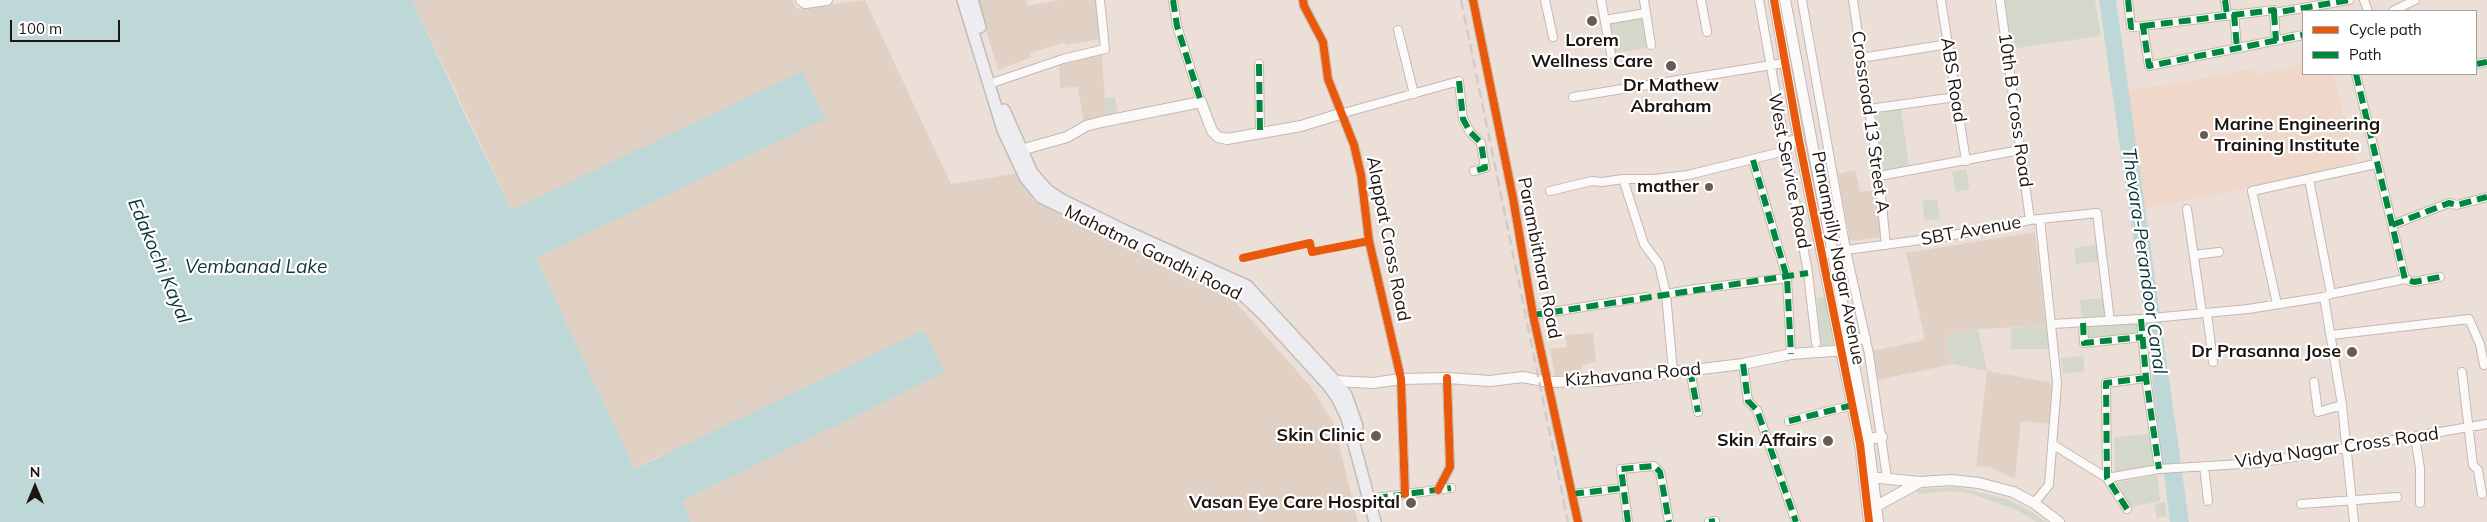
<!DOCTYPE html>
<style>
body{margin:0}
#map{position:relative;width:2487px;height:522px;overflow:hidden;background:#ecdfd7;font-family:Mulish,sans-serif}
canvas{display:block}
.legend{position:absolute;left:2302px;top:10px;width:175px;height:65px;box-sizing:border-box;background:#fff;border:1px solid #a5a1a0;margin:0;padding:6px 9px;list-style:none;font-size:15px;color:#1e1511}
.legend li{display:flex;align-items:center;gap:10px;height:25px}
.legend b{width:25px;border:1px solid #a5a1a0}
.north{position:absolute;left:10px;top:462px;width:50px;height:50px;-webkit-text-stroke:4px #fff;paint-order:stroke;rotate:0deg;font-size:14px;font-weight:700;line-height:20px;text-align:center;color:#1e1511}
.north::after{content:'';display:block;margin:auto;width:18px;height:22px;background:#1e1511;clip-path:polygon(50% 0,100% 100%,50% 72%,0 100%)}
.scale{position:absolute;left:10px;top:20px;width:110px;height:22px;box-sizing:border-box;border:2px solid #1e1511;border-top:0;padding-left:6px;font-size:15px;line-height:18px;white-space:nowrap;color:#1e1511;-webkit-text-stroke:4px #fff;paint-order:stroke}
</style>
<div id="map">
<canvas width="2487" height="522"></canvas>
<ul class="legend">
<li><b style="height:6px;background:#e8590c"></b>Cycle path</li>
<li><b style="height:6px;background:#00873e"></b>Path</li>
</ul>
<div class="north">N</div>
<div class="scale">100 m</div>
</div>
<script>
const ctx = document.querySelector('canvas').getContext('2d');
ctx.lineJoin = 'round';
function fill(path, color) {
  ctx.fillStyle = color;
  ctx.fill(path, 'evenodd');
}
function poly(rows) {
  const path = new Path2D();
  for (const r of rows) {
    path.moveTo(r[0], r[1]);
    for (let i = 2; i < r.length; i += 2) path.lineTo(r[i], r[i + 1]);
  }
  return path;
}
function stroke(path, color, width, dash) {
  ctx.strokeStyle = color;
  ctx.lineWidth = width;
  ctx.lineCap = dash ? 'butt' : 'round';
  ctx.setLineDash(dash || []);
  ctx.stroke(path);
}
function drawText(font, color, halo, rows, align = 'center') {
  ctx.font = font + ' Mulish,sans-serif';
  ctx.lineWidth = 4.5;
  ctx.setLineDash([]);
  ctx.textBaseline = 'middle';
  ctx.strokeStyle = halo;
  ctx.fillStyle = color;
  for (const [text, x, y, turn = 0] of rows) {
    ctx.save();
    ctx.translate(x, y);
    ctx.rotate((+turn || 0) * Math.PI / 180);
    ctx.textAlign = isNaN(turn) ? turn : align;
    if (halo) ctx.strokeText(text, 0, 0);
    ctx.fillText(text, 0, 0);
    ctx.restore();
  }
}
fill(poly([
 [412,0,792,0,797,9,865,0,951,184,1019,173,1034,201,1186,277,1231,297,1312,388,1334,424,1358,522,691,522,662,455,635,469,536,258,527,204,512,210],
 [977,0,1026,0,1027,6,1059,0,1097,0,1102,39,1066,45,1065,42,1030,53,1032,57,998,70],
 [1102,53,1106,119,1084,124,1078,87,1060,88,1059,62],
 [1855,170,1860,192,1877,190,1883,237,1850,241,1838,174],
 [2035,232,2046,326,1978,329,1946,336,1953,364,1878,380,1872,351,1925,340,1906,253],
 [1593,333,1596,362,1582,365,1582,374,1555,376,1550,349,1567,347,1565,335],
 [1987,371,2049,382,2053,386,2049,424,2021,421,2015,479,1989,467,1976,466]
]), '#e1d1c5');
fill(poly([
 [2303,64,2303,74,2333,74,2356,162,2286,180,2145,209,2128,90,2180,83,2254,68,2256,76]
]), '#efd7ca');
fill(poly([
 [2005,0,2095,0,2101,36,2010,49],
 [1642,17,1647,48,1615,53,1609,25,1612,22],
 [1115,97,1118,116,1106,119,1104,98],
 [1901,109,1909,167,1884,171,1875,113],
 [1966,169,1970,189,1956,192,1952,172],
 [1937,199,1940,219,1925,221,1922,201],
 [2098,245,2099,261,2076,264,2074,248],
 [1826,297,1833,344,1821,346,1817,298],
 [2105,298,2107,314,2103,318,2082,320,2080,300],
 [2134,321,2138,323,2138,333,2135,336,2090,340,2087,338,2086,327,2090,324],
 [2046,326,2049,349,2011,349,2011,328],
 [1978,329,1987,371,1953,364,1945,336],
 [2083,356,2085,371,2063,374,2061,358],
 [2149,434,2154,465,2115,472,2114,437],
 [2157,475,2160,501,2131,507,2115,483],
 [1957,487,2006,499,2029,510,2047,522,2036,522,2019,511,1969,493,1950,491,1917,494,1917,489],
 [2165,502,2167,516,2157,518,2154,504]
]), '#d4d8cb');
fill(poly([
 [0,0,412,0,466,117,512,210,802,71,825,119,536,258,635,469,924,330,945,372,682,501,691,522,0,522],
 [2099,0,2116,0,2189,522,2170,522,2144,313]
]), '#bed7d7');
const street = poly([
 [1173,0,1177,26,1201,102],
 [1303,0,1304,6,1323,42,1328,79,1354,145,1361,175,1369,241,1401,379,1405,494],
 [1473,0,1513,198,1533,315,1578,522],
 [1545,0,1553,37],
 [1601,0,1611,54],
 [1644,0,1651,45],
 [1701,0,1707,32],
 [1759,0,1808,273,1816,343],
 [1802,0,1846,250,1869,354,1887,478],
 [1853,0,1879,176,1886,245],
 [1941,0,1966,161],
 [2000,0,2030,220],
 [2128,0,2131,27,2143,26,2149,66,2303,35],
 [2225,0,2227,15],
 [2364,0,2368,11],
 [2393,11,2415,0],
 [2274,13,2276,41],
 [2234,14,2237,48],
 [1605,20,1646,13],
 [2143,26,2274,10,2274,13,2349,0],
 [1398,30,1414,94],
 [1861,58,1948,44],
 [1259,64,1260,134],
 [2477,64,2487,62],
 [2356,74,2405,279],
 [995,82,1063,59,1105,49,1100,0],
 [1573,97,1784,63],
 [1869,109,1956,97],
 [1340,114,1459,81,1463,119,1470,132,1481,143,1485,168,1474,171],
 [1753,160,1787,278,1791,354],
 [1879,176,2020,150],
 [1623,179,1644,244,1659,264,1666,294,1673,372],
 [2309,179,2331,294],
 [1550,191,1592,181,1602,182,1623,179,1654,179,1688,175,1785,151],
 [2187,209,2202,313],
 [2392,225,2449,203,2457,205,2487,197],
 [1846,250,1943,237,2030,220,2097,213,2110,321],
 [2194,255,2219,252],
 [2405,279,2414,282,2440,277],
 [1666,294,1695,289,1787,278],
 [2324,297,2342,405,2354,522],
 [2277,304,2252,191,2376,164],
 [2207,313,2213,362],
 [1533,315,1646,297],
 [2141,319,2146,378,2159,469],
 [2083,323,2084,343,2143,337],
 [2052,324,2141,319,2248,309,2324,297,2331,294,2405,279],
 [2331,335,2469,319,2480,344,2484,365],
 [1743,364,1748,401,1757,410,1796,522],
 [1690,370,1698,412],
 [2462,372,2473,465,2478,470,2482,494],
 [2314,382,2318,412,2342,405],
 [1789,421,1853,405],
 [2415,437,2420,468,2420,503],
 [2052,444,2107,478,2159,469,2258,463,2487,424],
 [2204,466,2208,501],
 [1438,490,1450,467,1447,378],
 [1572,494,1623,488],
 [1376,498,1451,488],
 [2034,503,2049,485,2057,383,2040,219],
 [2301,504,2397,497],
 [2127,509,2107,478,2106,383,2146,378],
 [1628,522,1621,469,1654,466,1660,472,1669,522],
 [1709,522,1715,521]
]);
const secondary = poly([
 [801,0,805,3,827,0],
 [1774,0,1799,140,1860,444,1869,522],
 [1785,0,1868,439,1878,522],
 [1783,143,1799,140],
 [1021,150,1067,137,1086,126,1101,122,1201,102,1212,131,1218,137,1227,139,1301,126,1340,114],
 [1826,253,1846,250],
 [1850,341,1865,338],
 [1335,381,1373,383,1401,379,1447,378,1490,381,1523,377,1549,382,1600,381,1743,364,1791,354,1847,350],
 [1868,439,1882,437],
 [1869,477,1920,482,1951,480,1979,483,2013,492,2034,503,2059,522],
 [1873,508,1920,482]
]);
const primary = poly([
 [963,0,1003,130,1025,177,1041,197,1243,295,1267,318,1329,386,1338,399,1347,418,1375,522],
 [972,0,980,27],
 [1004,110,1032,173,1047,190,1062,200,1123,230,1247,286,1335,381,1346,395,1357,426]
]);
stroke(street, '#c3b8b3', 10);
stroke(secondary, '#c3b8b3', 12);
stroke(primary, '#c2bcb8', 14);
stroke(street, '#fcfaf9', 8);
stroke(secondary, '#fcfaf9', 10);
stroke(primary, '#edecf0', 11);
stroke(poly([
 [1461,0,1568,522]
]), '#d0ccca', 2.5, [10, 5]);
stroke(poly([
 [1173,0,1177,26,1201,102],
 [2128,0,2131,27,2143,26,2149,66,2303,35],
 [2225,0,2227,15],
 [2274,13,2276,41],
 [2234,14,2237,48],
 [2143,26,2274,10,2274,13,2349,0],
 [1259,64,1260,134],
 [2477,64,2487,62],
 [2356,74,2405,279,2414,282,2440,277],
 [1459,81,1463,119,1470,132,1481,143,1485,168,1474,171],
 [1753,160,1787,278,1791,354],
 [2392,225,2449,203,2457,205,2487,197],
 [1533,315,1808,273],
 [2141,319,2146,378,2159,469],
 [2083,323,2084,343,2143,337],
 [1743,364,1748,401,1757,410,1796,522],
 [1690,370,1698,412],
 [1789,421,1853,405],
 [1572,494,1623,488],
 [1376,498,1451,488],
 [2127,509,2107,478,2106,383,2146,378],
 [1628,522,1621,469,1654,466,1660,472,1669,522],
 [1709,522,1715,521]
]), '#00873e', 6, [12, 6]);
stroke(poly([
 [1303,0,1304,6,1323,42,1328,79,1354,145,1361,175,1369,241,1401,379,1405,494],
 [1473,0,1513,198,1533,315,1578,522],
 [1774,0,1799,140,1860,444,1869,522],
 [1243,258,1310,243,1312,252,1369,241],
 [1438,490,1450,467,1447,378]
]), '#e8590c', 8);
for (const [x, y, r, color] of [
 [1592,21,6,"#665c56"],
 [1671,66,6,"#665c56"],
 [2204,135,5,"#665c56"],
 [1709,187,5,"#665c56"],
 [2352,352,6,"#665c56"],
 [1376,436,6,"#665c56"],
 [1828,441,6,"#665c56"],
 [1411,503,6,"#665c56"]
]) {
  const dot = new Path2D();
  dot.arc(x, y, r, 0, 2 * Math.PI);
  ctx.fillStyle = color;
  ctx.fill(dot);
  stroke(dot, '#fff', 2);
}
drawText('bold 18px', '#1e1511', '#fff', [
 ["Lorem",1592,41,"center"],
 ["Wellness Care",1592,62,"center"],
 ["Dr Mathew",1671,86,"center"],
 ["Abraham",1671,107,"center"],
 ["Marine Engineering",2214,125,"left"],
 ["Training Institute",2214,146,"left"],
 ["mather",1699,187],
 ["Dr Prasanna Jose",2341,352],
 ["Skin Clinic",1365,436],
 ["Skin Affairs",1817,441],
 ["Vasan Eye Care Hospital",1400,503]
], 'right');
drawText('18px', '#1e1511', '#fff', [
 ["ABS Road",1953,80,81],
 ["10th B Cross Road",2015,110,82],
 ["Crossroad 13 Street A",1870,122,82],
 ["West Service Road",1789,171,79],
 ["SBT Avenue",1971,231,-10],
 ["Alappat Cross Road",1388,239,79],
 ["Mahatma Gandhi Road",1153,253,26],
 ["Parambithara Road",1539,258,79],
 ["Panampilly Nagar Avenue",1838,258,79],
 ["Kizhavana Road",1633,375,-5],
 ["Vidya Nagar Cross Road",2337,448,-8]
]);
drawText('italic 19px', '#0b3537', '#fff', [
 ["Edakochi Kayal",159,261,67],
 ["Thevara-Perandoor Canal",2144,261,82],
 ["Vembanad Lake",256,267]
]);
</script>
